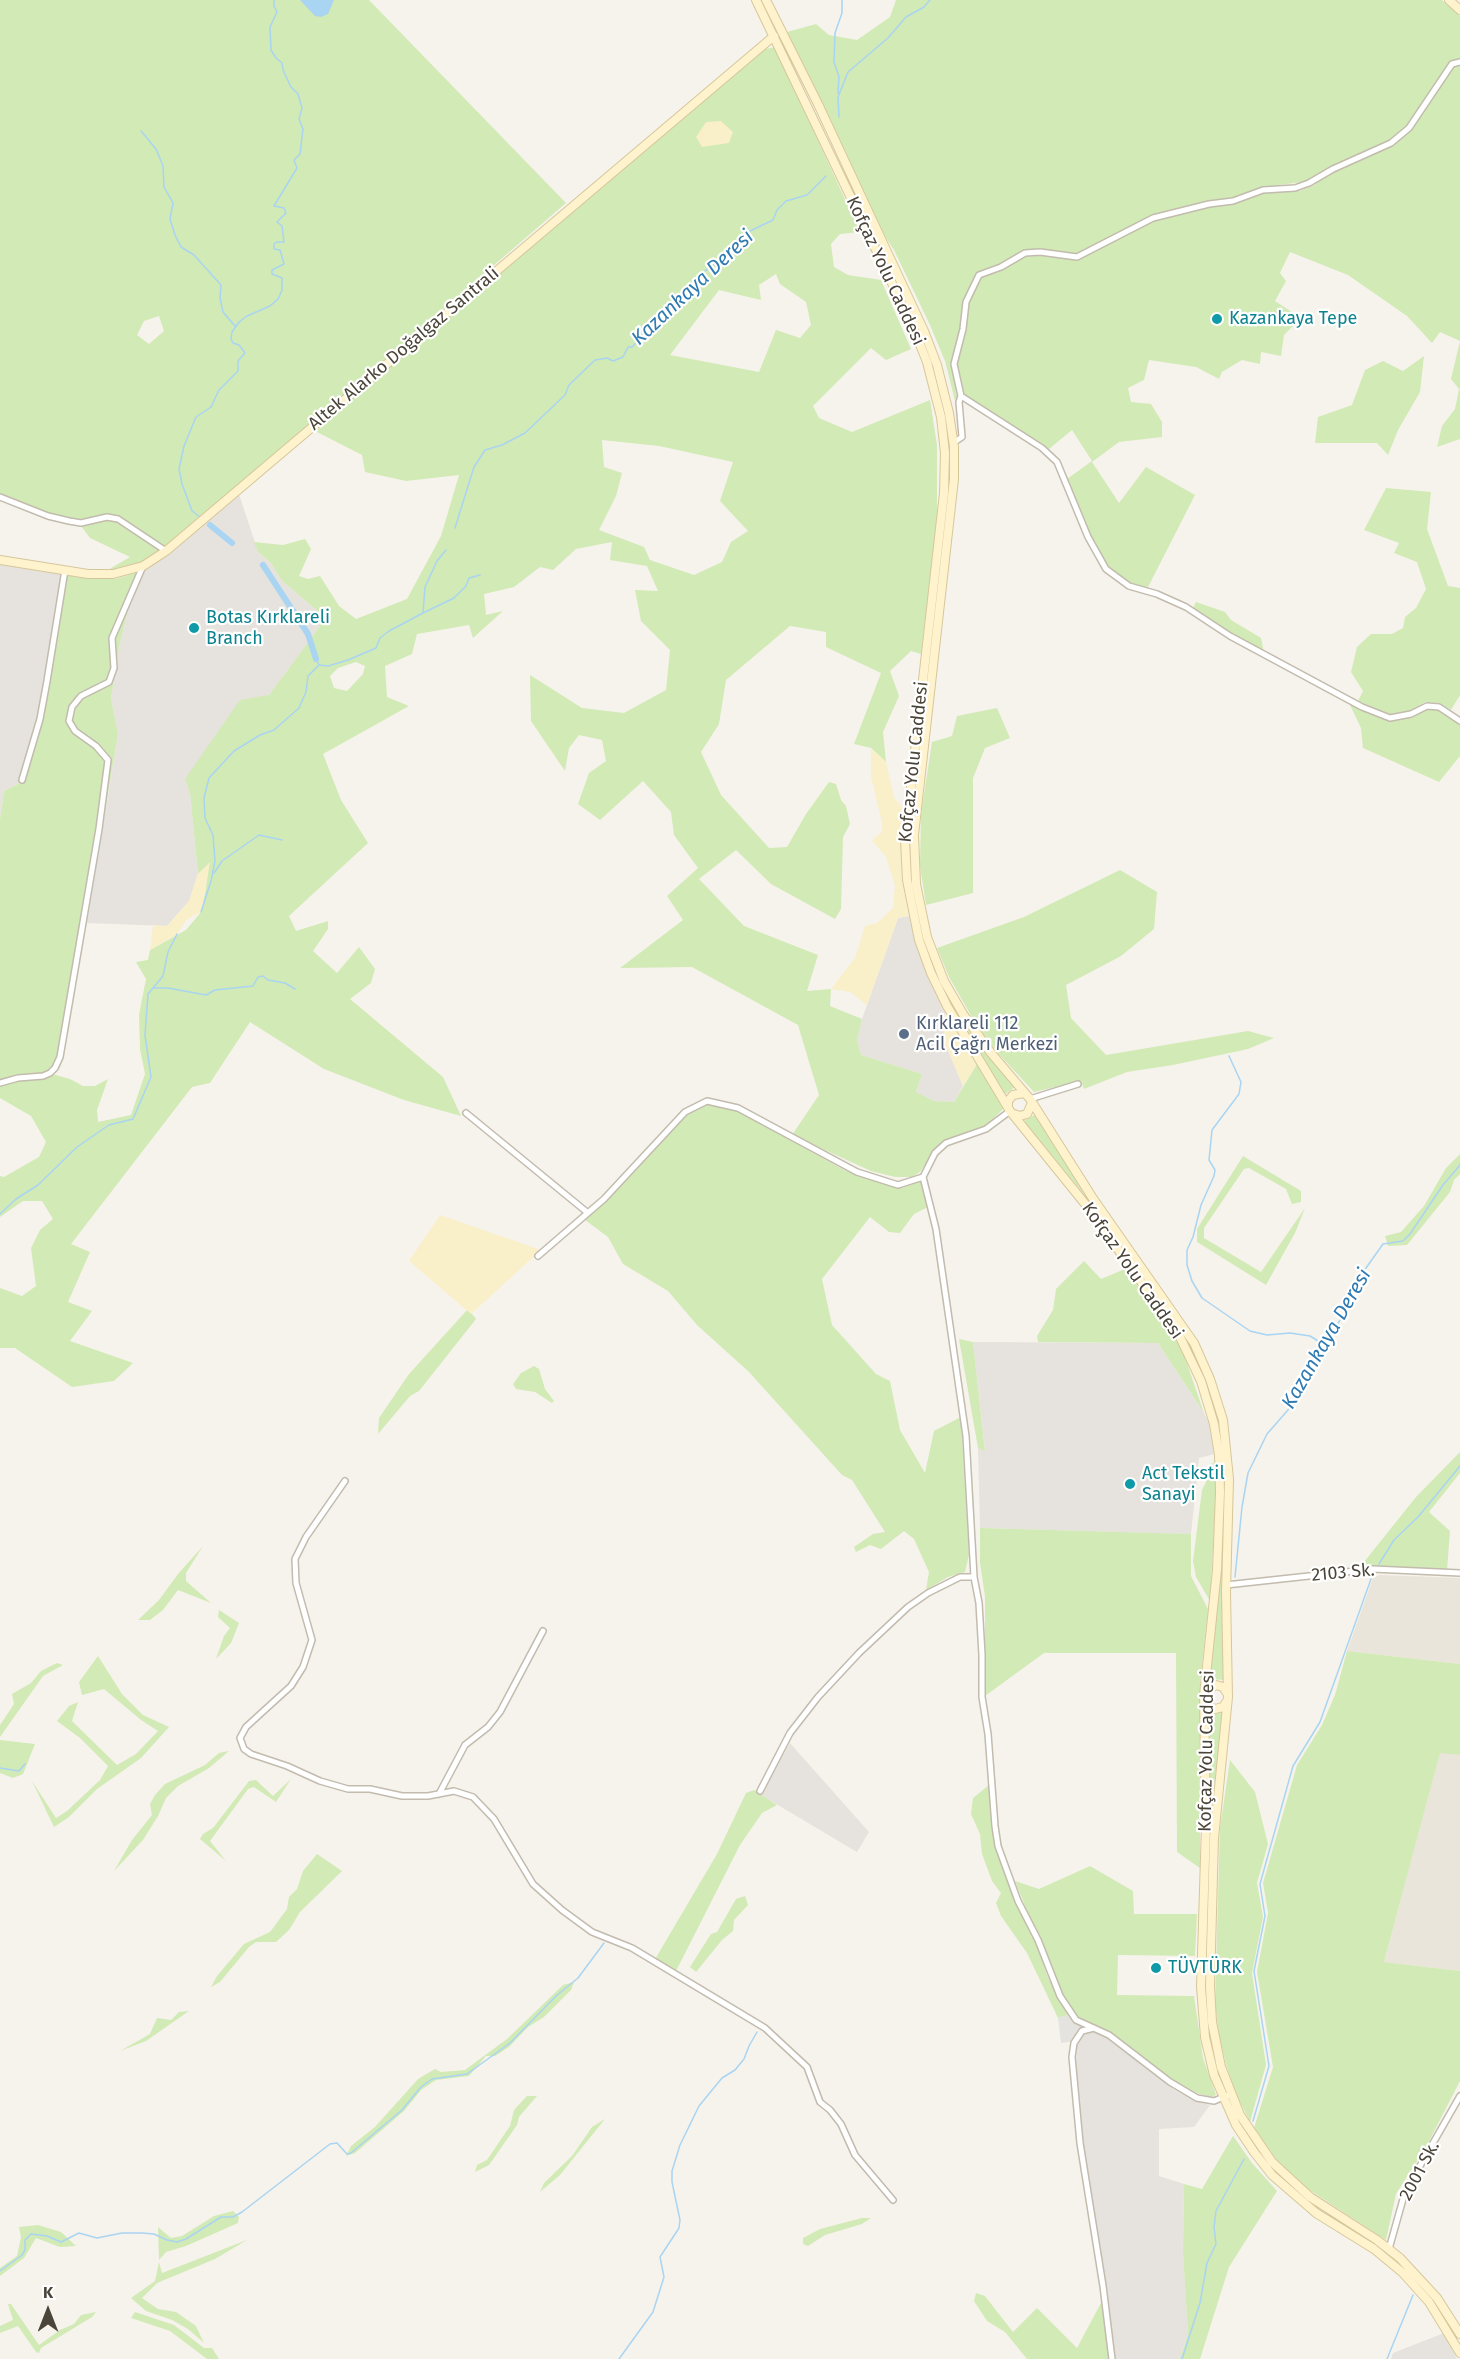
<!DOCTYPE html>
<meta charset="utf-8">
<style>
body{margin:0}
#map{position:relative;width:1460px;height:2359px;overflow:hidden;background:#f6f3ec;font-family:"Fira Sans",sans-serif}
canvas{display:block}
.north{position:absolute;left:18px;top:2281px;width:60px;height:60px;-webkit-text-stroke:4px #fff;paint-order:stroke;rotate:0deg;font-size:16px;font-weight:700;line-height:24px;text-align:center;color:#4b4439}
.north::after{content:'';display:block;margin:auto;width:21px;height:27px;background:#4b4439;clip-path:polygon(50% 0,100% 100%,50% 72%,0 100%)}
</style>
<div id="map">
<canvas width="1460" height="2359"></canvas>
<div class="north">K</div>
</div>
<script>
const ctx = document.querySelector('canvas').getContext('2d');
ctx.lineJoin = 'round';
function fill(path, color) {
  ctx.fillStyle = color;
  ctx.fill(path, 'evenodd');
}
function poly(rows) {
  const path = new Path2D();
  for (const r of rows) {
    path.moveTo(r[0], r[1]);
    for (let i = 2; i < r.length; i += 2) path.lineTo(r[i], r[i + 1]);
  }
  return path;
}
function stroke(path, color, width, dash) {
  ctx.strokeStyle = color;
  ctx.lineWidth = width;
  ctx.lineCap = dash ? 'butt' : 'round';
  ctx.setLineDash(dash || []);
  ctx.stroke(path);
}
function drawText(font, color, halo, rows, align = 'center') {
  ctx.font = font + ' "Fira Sans",sans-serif';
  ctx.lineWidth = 4.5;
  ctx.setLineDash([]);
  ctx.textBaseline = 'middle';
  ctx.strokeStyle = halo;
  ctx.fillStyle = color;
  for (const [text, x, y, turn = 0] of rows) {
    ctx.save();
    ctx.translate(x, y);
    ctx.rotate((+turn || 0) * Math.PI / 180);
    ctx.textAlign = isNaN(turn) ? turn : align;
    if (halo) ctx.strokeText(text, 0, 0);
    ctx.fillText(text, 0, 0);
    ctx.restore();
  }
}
fill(poly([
 [1379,1575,1460,1578,1460,1664,1347,1651,1373,1578],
 [1440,1752,1460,1755,1460,1971,1384,1962]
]), '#eae5da');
fill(poly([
 [239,494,258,552,271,563,282,581,319,612,320,626,269,695,185,779,190,793,198,874,189,901,167,926,87,923,118,735,111,698,120,643,133,590,145,568,171,550],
 [0,563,67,573,51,675,33,755,24,781,4,791,0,819],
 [909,916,919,951,945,1011,944,1041,963,1086,954,1102,934,1101,916,1092,922,1074,861,1055,857,1040,862,1019,898,918],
 [973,1342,1158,1343,1204,1413,1210,1425,1215,1454,1199,1458,1191,1534,980,1528,978,1448,985,1449],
 [790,1743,869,1832,857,1852,761,1795],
 [1095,2031,1107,2037,1174,2090,1195,2101,1210,2105,1194,2127,1159,2129,1159,2176,1184,2184,1183,2252,1188,2334,1180,2359,1114,2359,1104,2280,1082,2142,1076,2062,1077,2044,1084,2033],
 [1444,2333,1457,2359,1391,2359,1393,2353]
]), '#e6e2dd');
fill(poly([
 [0,0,369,0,566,203,165,549,120,518,81,521,50,514,0,494],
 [159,316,164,331,149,344,137,335,144,321],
 [896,0,1442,0,1460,16,1460,59,1449,63,1407,125,1387,142,1332,166,1309,181,1264,187,1226,200,1152,216,1076,254,1041,249,1023,250,999,265,977,273,963,301,961,327,951,364,957,396,955,401,945,361,930,325,894,250,884,235,787,32,816,24,829,35,857,40,890,17],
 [775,47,860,232,840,234,831,244,834,267,848,275,881,280,911,349,886,360,871,348,813,406,819,418,852,432,930,400,937,445,937,523,921,654,911,651,890,671,899,696,883,732,886,762,871,748,854,744,881,673,826,647,826,632,790,626,726,680,719,724,701,752,721,795,769,848,787,847,806,814,829,782,836,784,841,800,846,806,850,824,843,837,841,909,835,919,771,884,736,850,699,879,744,926,818,955,807,991,831,989,830,1006,862,1019,857,1040,861,1055,922,1074,916,1092,934,1101,954,1102,977,1064,1004,1108,986,1126,944,1141,933,1153,920,1172,912,1177,895,1177,871,1171,792,1135,819,1095,798,1025,692,967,620,968,683,920,667,896,698,868,674,835,671,812,643,781,600,820,578,804,589,773,606,761,602,740,579,735,569,748,565,771,531,721,530,675,582,708,624,713,666,690,670,650,641,621,635,590,658,591,647,566,610,560,612,542,576,549,553,570,540,567,514,587,484,594,486,615,503,611,473,638,469,625,417,634,412,654,385,666,387,697,409,706,323,754,341,800,368,843,289,916,296,931,328,921,328,929,313,951,337,973,359,947,375,969,371,983,350,999,443,1077,461,1116,404,1100,324,1069,250,1022,210,1083,192,1087,71,1244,90,1252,68,1302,92,1311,70,1341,133,1363,114,1381,72,1387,15,1348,0,1348,0,1288,22,1296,36,1286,31,1248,40,1230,53,1219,42,1201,23,1201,0,1217,0,1176,4,1177,39,1157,46,1142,31,1116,0,1098,0,1085,52,1074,70,1079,83,1086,95,1086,108,1079,97,1110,98,1122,131,1115,145,1074,140,1049,139,1015,146,979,136,962,148,960,150,950,186,930,201,912,206,888,209,864,198,874,190,793,185,779,240,700,269,695,320,626,319,612,282,581,271,563,258,552,254,542,283,545,305,539,311,549,299,576,308,579,320,576,339,606,356,619,407,599,441,536,459,475,406,481,365,472,362,455,315,431,761,50],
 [776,274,780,284,806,302,811,325,800,338,776,330,759,372,670,355,719,290,761,300,759,285],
 [602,440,659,446,733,462,720,501,748,531,731,542,722,562,694,575,650,560,644,547,599,530,616,496,622,473,604,467],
 [356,662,365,666,363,674,347,691,334,688,330,676,338,668],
 [1460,64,1460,439,1437,447,1442,426,1455,409,1459,389,1451,379,1460,341,1440,332,1432,343,1407,316,1348,275,1290,252,1280,273,1286,281,1275,301,1301,318,1284,335,1281,356,1261,352,1260,364,1242,360,1222,372,1219,379,1196,367,1149,360,1144,380,1128,388,1131,402,1151,404,1162,422,1162,437,1119,442,1092,462,1119,503,1146,467,1195,495,1147,589,1129,584,1107,569,1089,537,1070,494,1067,479,1092,461,1072,430,1049,449,963,394,957,364,969,303,981,276,1003,269,1026,255,1041,254,1078,259,1154,220,1209,206,1237,202,1265,192,1300,191,1314,185,1335,170,1394,145,1415,125,1453,67],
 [1424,356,1420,392,1398,430,1388,455,1377,443,1315,443,1318,417,1352,405,1365,370,1383,361,1403,371],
 [1386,488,1431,492,1427,529,1448,586,1460,588,1460,695,1451,710,1440,703,1425,702,1410,711,1389,715,1358,701,1363,691,1351,672,1357,647,1371,634,1392,634,1403,628,1405,617,1416,608,1426,589,1417,562,1394,553,1399,543,1364,530],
 [106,520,119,522,162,552,141,565,106,571,130,557,90,538,81,526],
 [143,571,133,590,120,643,111,698,118,735,99,846,93,845,58,1056,55,1064,43,1074,16,1076,0,1081,0,819,4,791,24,781,33,755,51,675,67,573,115,579],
 [1196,602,1225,612,1231,620,1261,638,1264,653,1229,633,1193,608],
 [1349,703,1389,720,1412,718,1427,709,1438,709,1460,724,1460,756,1439,782,1363,748,1361,728],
 [997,708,1010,738,985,748,973,778,973,893,926,905,920,866,921,814,932,742,952,736,957,716],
 [1120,870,1157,892,1154,929,1121,956,1066,985,1071,1018,1106,1055,1248,1031,1274,1038,1248,1049,1173,1065,1127,1072,1084,1089,1081,1081,1034,1092,996,1051,973,1019,949,977,937,948,1024,917],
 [961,1022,1015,1087,1004,1095],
 [709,1104,737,1111,846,1171,902,1188,921,1181,928,1207,914,1214,900,1233,889,1232,870,1217,822,1279,832,1325,876,1374,890,1381,900,1430,925,1473,934,1431,961,1417,969,1555,965,1572,948,1577,926,1590,929,1572,914,1539,904,1531,881,1549,870,1545,856,1552,854,1547,873,1534,885,1532,852,1480,842,1475,749,1372,697,1325,668,1291,623,1264,608,1237,585,1220,623,1184,686,1115],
 [1036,1114,1092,1204,1024,1121],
 [1460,1154,1460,1174,1454,1180,1450,1192,1407,1245,1388,1246,1385,1236,1401,1232,1424,1206,1446,1168],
 [1243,1156,1301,1191,1301,1202,1292,1204,1286,1189,1249,1168,1244,1169,1204,1228,1204,1238,1261,1272,1305,1208,1295,1233,1266,1285,1197,1242,1197,1229],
 [1084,1261,1101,1279,1125,1269,1169,1328,1183,1352,1204,1413,1158,1343,1038,1342,1037,1336,1053,1310,1056,1289],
 [468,1309,476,1319,419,1391,410,1396,378,1434,379,1418,409,1374],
 [959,1339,973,1342,985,1451,978,1448],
 [534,1366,539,1369,545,1389,554,1401,552,1403,535,1392,516,1389,513,1384,521,1373],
 [1460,1452,1460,1473,1429,1512,1450,1531,1447,1570,1360,1567,1416,1497],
 [1215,1462,1216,1495,1210,1601,1196,1577,1193,1561,1202,1490,1209,1476,1211,1464],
 [980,1528,1191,1534,1191,1576,1208,1609,1200,1684,1200,1868,1177,1852,1176,1653,1044,1653,985,1696,985,1596,980,1563],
 [203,1546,186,1573,186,1581,211,1603,178,1590,163,1610,150,1620,138,1620,159,1600,178,1574],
 [1221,1567,1224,1680,1209,1679],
 [219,1610,239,1623,231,1643,216,1659,224,1636,230,1628,218,1617],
 [1347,1651,1460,1664,1460,1755,1440,1753,1384,1962,1460,1971,1460,2081,1427,2145,1396,2194,1386,2240,1305,2187,1276,2159,1254,2128,1273,2067,1257,1972,1268,1913,1263,1883,1297,1765,1322,1725,1335,1695],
 [98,1656,122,1694,143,1715,169,1727,141,1758,97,1789,69,1817,54,1827,32,1781,56,1818,67,1811,100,1780,108,1766,80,1738,57,1721,69,1706,78,1702,72,1721,117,1765,136,1754,158,1731,141,1720,104,1689,82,1695,79,1682],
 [57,1663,63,1665,43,1676,0,1737,0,1725,14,1704,12,1694,31,1683,41,1671],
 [1208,1712,1223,1712,1210,1820],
 [0,1740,35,1744,23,1774,13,1778,0,1773],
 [229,1751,209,1768,178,1786,166,1798,158,1816,143,1840,114,1871,132,1840,152,1815,150,1804,155,1795,165,1784,205,1765,219,1753],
 [1230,1760,1255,1792,1268,1844,1257,1883,1263,1917,1252,1973,1266,2065,1250,2122,1233,2088,1226,2064,1219,2035,1215,2004,1220,1828],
 [291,1779,276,1802,254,1787,248,1789,210,1841,226,1861,200,1839,203,1834,213,1828,249,1781,256,1780,273,1796],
 [989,1785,992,1826,996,1848,1036,1941,1047,1975,1058,1997,1071,2014,1058,2018,1027,1953,1001,1916,996,1903,1001,1893,992,1881,982,1854,980,1834,971,1814,973,1798],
 [754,1790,777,1805,762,1813,740,1845,675,1973,654,1961,717,1854,746,1793],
 [317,1854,342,1871,300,1912,289,1930,276,1942,256,1942,249,1947,220,1982,211,1987,217,1976,244,1944,270,1932,287,1909,289,1897,297,1889,303,1871],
 [1090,1866,1133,1891,1134,1914,1197,1914,1195,1956,1118,1955,1117,1995,1194,1996,1203,2058,1216,2095,1211,2097,1197,2093,1170,2078,1110,2034,1078,2018,1062,1996,1015,1881,1039,1889],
 [745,1896,748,1905,734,1920,733,1931,722,1940,696,1972,690,1967,711,1934,717,1932,736,1899],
 [574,1982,571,1990,544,2017,528,2027,509,2047,495,2056,486,2056,469,2076,436,2080,421,2090,404,2111,355,2153,346,2156,351,2146,375,2127,418,2079,435,2069,441,2072,465,2070,507,2039,563,1985],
 [189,2011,146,2041,120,2051,150,2034,157,2018,171,2020,179,2012],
 [527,2096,537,2096,519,2117,517,2125,489,2165,475,2172,477,2165,487,2160,510,2126,514,2110],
 [605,2119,560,2175,540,2192,544,2183,572,2156,592,2127],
 [1233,2136,1252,2163,1277,2191,1229,2267,1200,2359,1180,2359,1188,2334,1183,2252,1184,2184,1202,2189],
 [233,2211,239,2217,238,2223,186,2246,166,2252,159,2260,158,2227,171,2238,182,2236,214,2216],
 [862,2218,871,2218,862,2224,825,2235,808,2246,803,2244,803,2238,820,2229],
 [38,2225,61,2232,76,2246,60,2247,36,2238,24,2258,0,2276,0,2268,17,2256,21,2237,19,2227],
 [247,2240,215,2259,157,2283,142,2298,158,2309,176,2312,196,2326,204,2343,188,2329,172,2320,146,2311,131,2298,155,2281,159,2262,162,2273],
 [976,2293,985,2296,1013,2332,1037,2308,1077,2348,1102,2301,1110,2359,1027,2359,1005,2332,987,2321,974,2301],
 [8,2304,11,2304,39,2345,60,2330,74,2324,81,2315,96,2312,92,2317,41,2348,39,2353,36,2352,18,2326,0,2333,0,2326,13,2320],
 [135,2312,174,2325,204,2348,212,2348,219,2359,207,2359,170,2331,131,2318]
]), '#d2eab5');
fill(poly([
 [721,121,733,132,729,143,702,147,696,137,706,122],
 [871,748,886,762,894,797,903,809,901,834,902,880,909,916,898,918,867,1005,850,992,831,989,855,958,865,926,877,923,893,908,895,885,886,857,872,840,882,832,882,823,871,777],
 [210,862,201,912,187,919,177,934,150,950,153,925,167,926,189,901,198,874],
 [945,1011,977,1064,963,1086,944,1041],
 [440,1215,541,1250,471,1314,409,1261]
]), '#f9efc9');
fill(poly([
 [1071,2014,1090,2028,1074,2041,1061,2043,1058,2018]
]), '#e5e3e0');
fill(poly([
 [300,0,334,0,328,14,321,17,315,16]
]), '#a9d4f2');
stroke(poly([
 [838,93,839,77,834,62,835,33,842,13,842,0],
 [839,117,838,97,848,72,888,38,906,17,924,7,930,0],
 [141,131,156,149,163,166,164,187,173,203,170,219,175,235,181,247,194,255,221,285,220,298,223,312,235,326],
 [200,517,192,511,182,484,179,469,184,446,196,417,211,407,219,390,238,371,238,361,245,353,239,345,233,343,231,339,232,332,239,322,247,316,270,306,278,299,282,290,282,278,272,274,272,270,284,264,280,250,274,249,274,244,277,242,284,242,282,226,277,222,286,213,284,208,274,206,297,168,294,160,300,154,303,129,299,119,302,108,298,94,291,87,283,70,282,63,276,58,271,50,270,27,277,12,274,6,274,0],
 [455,528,474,467,485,450,502,445,525,433,565,395,569,385,595,360,607,358,613,361,623,357,628,347,632,347,664,315,706,270,739,249,741,238,750,231,773,220,777,210,786,201,807,195,826,176],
 [423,613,454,598,466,586,469,578,480,575],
 [316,659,319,665],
 [214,873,222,861,259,835,282,840],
 [201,912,211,881,215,861,213,835,205,818,204,798,209,778,234,751,260,735,274,730,299,708,306,692,308,676,319,665,328,666,348,660,376,648,380,638,389,631,423,613,425,587,437,561,446,550],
 [153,988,168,988,206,995,215,990,253,986,258,977,263,976,268,980,285,983,295,989],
 [1229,1056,1241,1082,1239,1094,1212,1130,1209,1160,1215,1170,1214,1176,1201,1205,1193,1237,1187,1250,1187,1265,1192,1281,1202,1298,1250,1331,1267,1335,1290,1333,1310,1336,1323,1344],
 [0,1214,16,1199,38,1185,77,1147,109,1125,133,1119,151,1077,145,1035,148,994,163,976,168,952,177,934],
 [1379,1564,1394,1540,1418,1517,1460,1466],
 [1235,1577,1242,1507,1248,1473,1267,1434,1288,1410,1303,1379,1347,1309,1349,1292,1383,1244,1403,1241,1410,1234,1443,1185,1460,1165],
 [0,1768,19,1771,25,1764],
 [1253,2121,1269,2066,1254,1971,1265,1916,1260,1884,1293,1766,1320,1722,1371,1579],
 [0,2271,22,2255,25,2250,25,2240,31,2234,47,2236,61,2242,79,2233,97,2238,122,2233,142,2233,154,2234,167,2240,177,2242,186,2239,221,2217,233,2217,242,2212,330,2144,337,2143,347,2154,351,2153,402,2110,421,2087,432,2079,467,2074,510,2043,556,1996,578,1978,604,1943],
 [619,2359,653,2312,664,2277,660,2257,679,2228,680,2220,672,2182,672,2171,680,2145,699,2106,722,2078,735,2070,744,2059,749,2046,757,2032],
 [1182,2359,1200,2303,1207,2263,1216,2244,1214,2227,1216,2211,1244,2159],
 [1387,2359,1413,2295]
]), '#a9d4f2', 1.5);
stroke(poly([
 [210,525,232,543],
 [263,565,308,634,316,659]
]), '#a9d4f2', 6);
const street = poly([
 [961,396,954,364,963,329,966,302,979,275,1001,267,1025,253,1040,252,1077,257,1153,218,1209,204,1233,201,1263,190,1295,188,1309,183,1333,169,1391,143,1409,128,1452,64,1460,62],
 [953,443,962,437,959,402,961,396,1042,448,1057,462,1088,537,1106,569,1129,586,1157,594,1186,607,1230,636,1362,707,1390,718,1411,714,1427,706,1439,707,1460,721],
 [0,497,48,516,69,521,81,523,107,517,118,519,166,551],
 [22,780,40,719,47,681,65,570],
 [0,1083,18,1078,43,1076,50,1073,55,1068,60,1057,99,829,108,760,96,746,75,731,69,721,72,707,81,696,109,682,114,668,112,638,143,566],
 [1030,1099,1078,1084],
 [466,1113,588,1213],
 [923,1177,936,1229,966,1436,974,1577,979,1603,982,1655,982,1697,988,1734,995,1826,998,1846,1018,1901,1038,1940,1060,1996,1076,2020,1109,2035,1170,2082,1197,2098,1214,2101,1231,2094],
 [538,1256,604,1199,685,1112,707,1101,738,1108,857,1172,898,1185,923,1177,935,1153,946,1143,986,1129,1010,1111],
 [345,1481,306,1537,295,1559,296,1583,312,1640,303,1667,291,1686,246,1727,240,1738,244,1749,251,1754,287,1766,320,1781,348,1789,370,1789,402,1796,428,1796,454,1791,473,1797,494,1819,533,1884,562,1910,592,1932,632,1948,765,2028,807,2067,820,2102,830,2110,841,2124,855,2155,893,2200],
 [1226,1585,1373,1569,1460,1573],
 [760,1791,790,1733,818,1697,859,1653,908,1607,928,1593,960,1577,974,1577],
 [439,1794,465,1745,488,1727,500,1712,543,1631],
 [1094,2028,1082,2031,1074,2043,1072,2057,1080,2143,1103,2286,1112,2359],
 [1389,2249,1405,2192,1460,2096]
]);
const secondary = poly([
 [756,0,913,327,927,362,941,417,945,453,944,493,905,840,907,880,919,940,931,973,947,1006,1010,1111,1090,1210,1179,1335,1201,1381,1214,1424,1219,1455,1220,1492,1217,1570,1204,1695,1206,1825,1201,1987,1205,2037,1214,2075,1236,2125,1254,2152,1272,2175,1316,2213,1374,2249,1403,2273,1429,2302,1460,2353],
 [766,0,818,104,924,331,937,365,949,413,954,447,954,479,914,835,916,884,927,937,944,981,963,1014,991,1053,1030,1099,1092,1197,1194,1343,1210,1379,1223,1420,1229,1479,1226,1592,1228,1697,1214,1838,1210,1986,1212,2022,1221,2067,1240,2115,1272,2162,1310,2197,1377,2240,1400,2258,1437,2298,1460,2334],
 [1449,0,1460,10],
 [0,560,88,574,113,574,143,566,166,551,774,36],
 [1008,1107,1008,1101,1013,1095,1024,1093],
 [1014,1114,1020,1116,1027,1114,1032,1103],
 [1206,1691,1216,1685,1223,1687,1227,1693],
 [1205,1700,1208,1706,1215,1709,1223,1707,1227,1701]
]);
stroke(street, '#c2bbae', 8);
stroke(secondary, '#d6c79b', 10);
stroke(street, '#fff', 5);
stroke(secondary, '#fff3cd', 8);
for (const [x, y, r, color] of [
 [1217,319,6,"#0f9aa8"],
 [194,628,6,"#0f9aa8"],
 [904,1034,6,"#5c6f8a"],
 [1130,1484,6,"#0f9aa8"],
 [1156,1968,6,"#0f9aa8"]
]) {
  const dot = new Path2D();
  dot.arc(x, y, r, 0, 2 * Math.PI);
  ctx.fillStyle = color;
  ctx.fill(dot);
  stroke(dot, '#fff', 2);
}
drawText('18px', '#4b4439', '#fff', [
 ["Kofçaz Yolu Caddesi",885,271,65],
 ["Altek Alarko Doğalgaz Santrali",404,349,-40],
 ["Kofçaz Yolu Caddesi",914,762,-84],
 ["Kofçaz Yolu Caddesi",1132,1271,55],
 ["2103 Sk.",1343,1573,-5],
 ["Kofçaz Yolu Caddesi",1207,1751,-89],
 ["2001 Sk.",1420,2171,-62]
]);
drawText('18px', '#0d838f', '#fff', [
 ["Kazankaya Tepe",1229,319],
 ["Botas Kırklareli",206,618],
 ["Branch",206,639],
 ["Act Tekstil",1142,1474],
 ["Sanayi",1142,1495],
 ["TÜVTÜRK",1168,1968]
], 'left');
drawText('18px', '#4e5e75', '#fff', [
 ["Kırklareli 112",916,1024],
 ["Acil Çağrı Merkezi",916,1045]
], 'left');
drawText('italic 20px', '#2e7ab2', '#fff', [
 ["Kazankaya Deresi",693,288,-43],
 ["Kazankaya Deresi",1327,1339,-60]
]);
</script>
